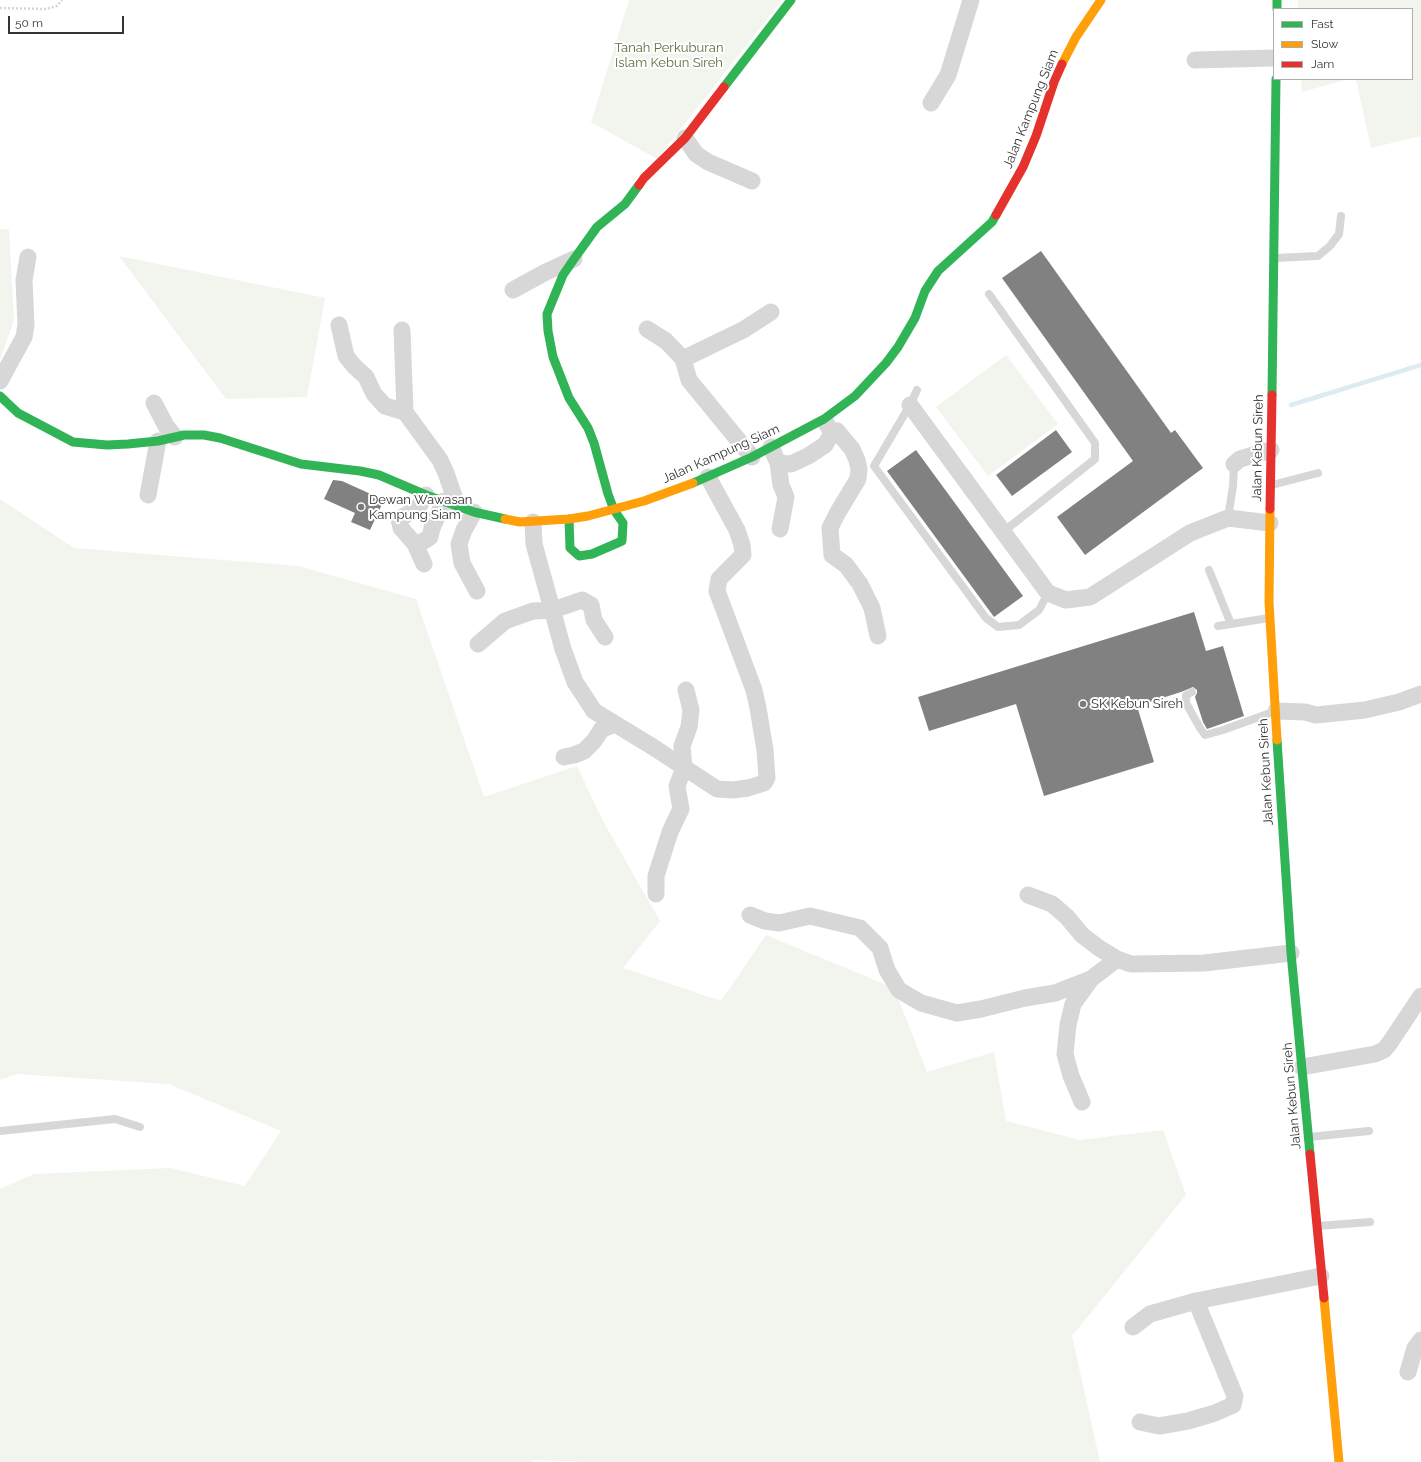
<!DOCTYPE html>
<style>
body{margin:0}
#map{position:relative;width:1421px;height:1462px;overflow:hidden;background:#fff;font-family:Raleway,sans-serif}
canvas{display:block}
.legend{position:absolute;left:1273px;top:8px;width:140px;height:72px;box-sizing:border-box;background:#fff;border:1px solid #adadad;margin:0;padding:5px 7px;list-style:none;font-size:12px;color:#333}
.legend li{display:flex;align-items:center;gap:8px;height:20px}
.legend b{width:20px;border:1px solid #adadad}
.scale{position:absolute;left:8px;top:16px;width:116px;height:18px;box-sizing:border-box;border:2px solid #333;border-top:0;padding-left:5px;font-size:12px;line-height:14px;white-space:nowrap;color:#333;-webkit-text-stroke:3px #fff;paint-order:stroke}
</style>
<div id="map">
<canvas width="1421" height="1462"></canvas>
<ul class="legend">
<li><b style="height:5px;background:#30b455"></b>Fast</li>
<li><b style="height:5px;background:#ff9f0a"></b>Slow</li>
<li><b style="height:5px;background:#e5322d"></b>Jam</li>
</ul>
<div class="scale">50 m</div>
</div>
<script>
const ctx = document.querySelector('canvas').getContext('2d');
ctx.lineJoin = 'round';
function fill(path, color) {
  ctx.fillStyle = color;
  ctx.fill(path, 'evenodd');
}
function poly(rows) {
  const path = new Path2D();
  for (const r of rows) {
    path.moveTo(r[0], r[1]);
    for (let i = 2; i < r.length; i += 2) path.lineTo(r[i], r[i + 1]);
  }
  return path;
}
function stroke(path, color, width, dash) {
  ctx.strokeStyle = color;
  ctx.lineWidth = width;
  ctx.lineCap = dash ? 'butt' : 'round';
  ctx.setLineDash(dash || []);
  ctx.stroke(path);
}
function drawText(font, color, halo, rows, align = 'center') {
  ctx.font = font + ' Raleway,sans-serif';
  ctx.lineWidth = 4;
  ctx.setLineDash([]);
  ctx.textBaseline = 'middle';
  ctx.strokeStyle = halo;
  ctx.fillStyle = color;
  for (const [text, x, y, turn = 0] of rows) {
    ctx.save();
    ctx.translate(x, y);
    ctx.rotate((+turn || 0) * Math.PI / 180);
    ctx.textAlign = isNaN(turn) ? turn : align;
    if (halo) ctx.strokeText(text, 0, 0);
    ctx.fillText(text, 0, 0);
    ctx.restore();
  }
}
fill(poly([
 [629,0,782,0,657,159,591,122],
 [1298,0,1421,0,1421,136,1371,148,1356,79,1412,79,1412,9,1298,9],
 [1301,79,1348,79,1302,92],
 [0,229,9,230,14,320,0,360],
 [119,256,325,298,307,397,226,399],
 [1006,355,1058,424,988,476,936,407],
 [0,499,74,548,298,566,416,599,484,797,577,766,603,821,660,921,623,968,721,1001,766,935,894,988,927,1072,994,1052,1006,1121,1080,1140,1163,1130,1186,1195,1072,1336,1100,1462,592,1462,533,1460,531,1462,0,1462,0,1189,34,1174,170,1168,245,1186,281,1131,169,1084,16,1074,0,1080]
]), '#f1f5ed');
stroke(poly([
 [1291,405,1421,365]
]), '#ddebf3', 4.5);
fill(poly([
 [1041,251,1171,433,1175,430,1203,468,1085,555,1057,517,1133,461,1002,278],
 [1056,430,1072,452,1012,496,996,475],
 [916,450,1023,596,994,617,887,471],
 [333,480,342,481,384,500,370,530,351,522,355,513,324,499],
 [1194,612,1206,651,1223,646,1244,716,1207,729,1203,722,1195,697,1197,693,1197,690,1193,687,1181,692,1137,706,1154,762,1044,796,1016,704,929,731,918,697]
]), '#818181');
stroke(poly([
 [0,8,46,9,57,6,62,0]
]), '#d6d6d6', 2.5, [2, 2]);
stroke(poly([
 [1275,258,1318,256,1330,246,1339,234,1341,216],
 [989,294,1095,443,1095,459,1003,532],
 [917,390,910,405,874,466,986,618,998,627,1019,625,1039,610,1048,593],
 [1272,485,1318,473],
 [1228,518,1233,486,1234,464],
 [1209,570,1231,624],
 [1218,626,1269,618],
 [1192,692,1186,695,1186,703,1200,728,1205,735,1223,730,1273,712],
 [0,1131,115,1119,140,1127],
 [1309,1137,1369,1131],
 [1318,1226,1370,1222]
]), '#d7d7d7', 8);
stroke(poly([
 [1195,60,1274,58],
 [931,103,948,75,971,0],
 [685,138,696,154,708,162,752,181],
 [513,290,544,273,574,259],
 [339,325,346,356,354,366,366,377,374,394,385,406,405,412,424,438,440,460,446,473,457,505],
 [647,329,666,341,683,359,689,380,752,457],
 [402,330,405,412],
 [683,359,743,330,771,312],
 [0,381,24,337,26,325,24,280,28,257],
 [154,403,166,426,175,437],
 [910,405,1048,593,1066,600,1090,597,1190,533,1228,518,1270,523],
 [832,433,837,431,852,449,857,460,859,469,858,479,838,512,830,528,832,555,846,565,860,584,872,608,878,636],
 [771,447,778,463,781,485,786,497,780,529],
 [778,463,791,464,808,456,825,445,832,433,826,423],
 [1234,464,1240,459,1271,450],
 [148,495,158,441],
 [474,512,464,530,459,544,462,563,477,591],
 [533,522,534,544,563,649,575,682,594,711,653,747,717,789,733,790,748,788,764,783,767,778,765,750,758,708,754,690,717,591,719,579,743,555,742,545,737,530,708,477],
 [415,544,419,544,430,537,432,528,444,501],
 [424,564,415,544,401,528,399,519,418,508,426,495],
 [478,644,505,621,533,611,553,610,582,600,591,605,594,620,605,637],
 [1276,711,1305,712,1316,715,1365,710,1399,702,1421,694],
 [564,757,574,755,584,751,594,741,601,730,614,724],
 [656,894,656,876,670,832,681,809,677,786,684,768,682,746,689,727,691,710,686,690],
 [1028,895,1052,904,1067,917,1082,935,1099,948,1117,959,1131,964,1204,963,1291,953],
 [750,915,765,921,779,923,810,916,860,928,880,948,887,970,899,990,921,1003,957,1013,981,1009,1025,998,1055,993,1091,979],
 [1302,1067,1375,1054,1384,1050,1389,1044,1421,996],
 [1082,1102,1071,1076,1065,1054,1068,1025,1073,1004,1091,979,1117,959],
 [1133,1327,1150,1314,1196,1301,1321,1276],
 [1408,1372,1415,1348,1421,1340],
 [1140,1422,1159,1426,1188,1421,1215,1413,1233,1405,1235,1396,1196,1301]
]), '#d7d7d7', 17);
stroke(poly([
 [1277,0,1277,9],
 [724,87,791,0],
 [1272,395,1276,79],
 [0,396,18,413,73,442,107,445,128,444,158,441,184,435,204,435,220,438,301,464,360,471,379,475,426,495,474,512,505,519],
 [693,483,752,457,824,419,855,396,886,363,898,347,915,318,925,291,938,271,992,222,996,215],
 [569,519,570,548,579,556,592,554,622,541,623,523,614,510,608,494,594,443,588,428,569,398,553,357,548,331,547,314,563,275,574,259,597,227,625,204,639,185],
 [1277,740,1291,953,1310,1154]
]), '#30b455', 9);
stroke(poly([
 [1062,64,1076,37,1101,0],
 [1270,509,1269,602,1277,740],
 [505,519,520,522,569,519,588,516,644,501,693,483],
 [1324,1298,1339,1462]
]), '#ff9f0a', 9);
stroke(poly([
 [639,185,644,178,685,138,724,87],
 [996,215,1023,167,1036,136,1054,82,1062,64],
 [1270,509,1272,395],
 [1310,1154,1324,1298]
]), '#e5322d', 9);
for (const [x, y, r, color] of [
 [361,507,4,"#7a7a7a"],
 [1083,704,4,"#7a7a7a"]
]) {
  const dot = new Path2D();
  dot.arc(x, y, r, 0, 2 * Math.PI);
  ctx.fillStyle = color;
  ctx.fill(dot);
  stroke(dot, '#fff', 1.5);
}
drawText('13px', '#56703f', '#fff', [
 ["Tanah Perkuburan",669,48],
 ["Islam Kebun Sireh",669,63]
]);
drawText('13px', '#333', '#fff', [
 ["Jalan Kampung Siam",1031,109,-68],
 ["Jalan Kebun Sireh",1258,448,-89],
 ["Jalan Kampung Siam",721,454,-24],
 ["Jalan Kebun Sireh",1266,772,-93],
 ["Jalan Kebun Sireh",1292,1096,-95]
]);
drawText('13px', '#333', '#fff', [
 ["Dewan Wawasan",369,500],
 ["Kampung Siam",369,515],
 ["SK Kebun Sireh",1091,704]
], 'left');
</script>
